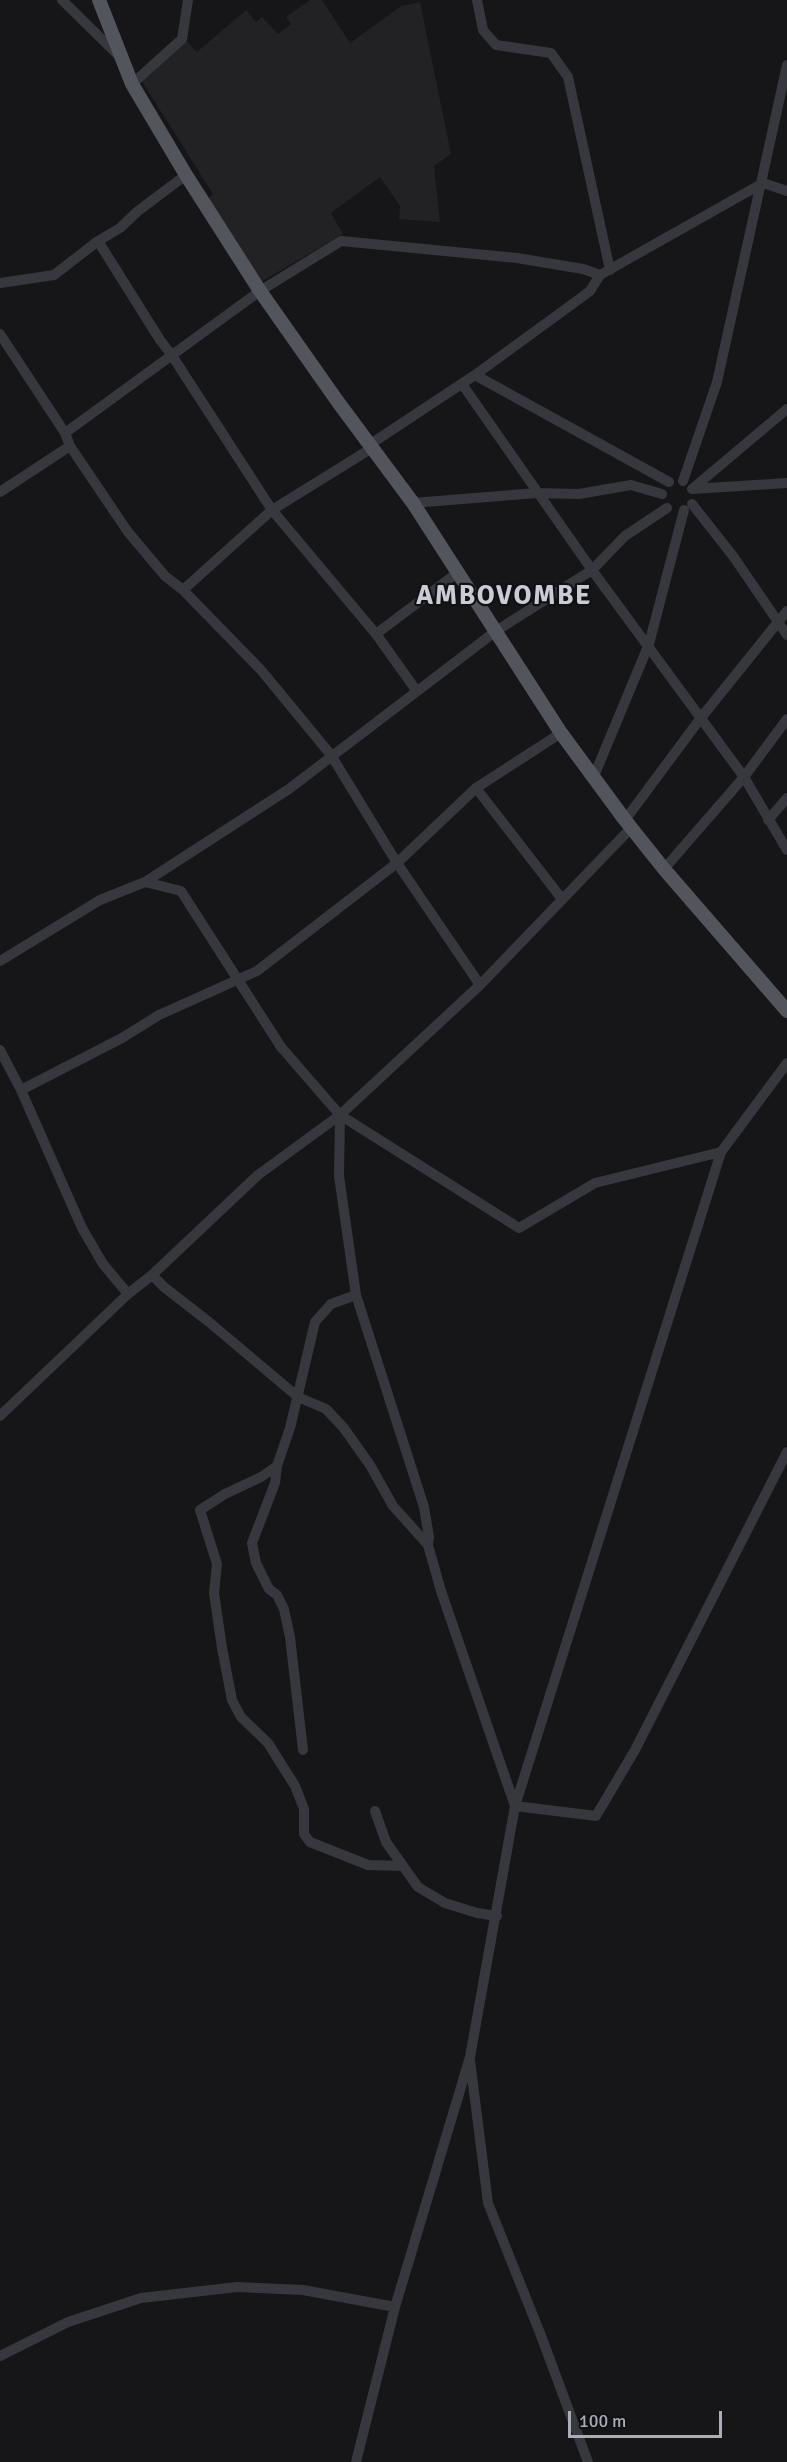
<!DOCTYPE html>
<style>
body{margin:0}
#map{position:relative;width:787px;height:2462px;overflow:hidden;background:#161618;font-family:Signika,sans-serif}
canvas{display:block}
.scale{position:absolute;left:568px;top:2411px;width:154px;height:27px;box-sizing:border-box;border:3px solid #a8adb8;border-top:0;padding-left:8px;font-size:18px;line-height:21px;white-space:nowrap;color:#a8adb8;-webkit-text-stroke:4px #111113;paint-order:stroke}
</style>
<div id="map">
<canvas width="787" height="2462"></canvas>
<div class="scale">100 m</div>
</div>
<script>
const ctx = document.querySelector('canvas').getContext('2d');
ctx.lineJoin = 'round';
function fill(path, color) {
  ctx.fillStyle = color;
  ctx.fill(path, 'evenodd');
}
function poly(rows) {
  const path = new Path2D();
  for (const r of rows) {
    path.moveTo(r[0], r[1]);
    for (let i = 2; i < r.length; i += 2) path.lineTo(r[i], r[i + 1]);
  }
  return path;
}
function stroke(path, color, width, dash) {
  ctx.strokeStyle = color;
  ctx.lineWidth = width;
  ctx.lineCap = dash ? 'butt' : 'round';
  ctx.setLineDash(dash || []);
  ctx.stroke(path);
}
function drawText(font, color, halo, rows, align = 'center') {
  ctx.font = font + ' Signika,sans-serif';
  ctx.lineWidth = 4.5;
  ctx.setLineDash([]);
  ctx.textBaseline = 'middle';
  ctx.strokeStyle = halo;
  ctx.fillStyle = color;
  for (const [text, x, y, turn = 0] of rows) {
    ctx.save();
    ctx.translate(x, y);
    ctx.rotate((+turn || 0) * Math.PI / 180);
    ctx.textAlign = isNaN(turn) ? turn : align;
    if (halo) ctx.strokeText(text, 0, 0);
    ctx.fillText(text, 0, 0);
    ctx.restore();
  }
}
fill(poly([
 [310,0,322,0,350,43,401,6,420,2,451,154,434,166,440,222,399,219,400,206,380,177,331,213,343,234,259,283,208,198,213,194,141,80,185,39,197,52,246,10,256,22,262,17,278,34,291,24,286,17]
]), '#222225');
stroke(poly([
 [62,0,120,57],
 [477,0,483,30,496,45,551,53,568,77,610,270],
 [132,84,182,39,188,0],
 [98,241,160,340,171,354,272,510,376,634,416,690],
 [0,283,54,275,98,241,120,228,138,211,186,175],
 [0,334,65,433,70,446,128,532,165,576,183,590,261,670,331,755,397,863,480,985],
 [475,375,669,482],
 [462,384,592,570,744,777,787,850],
 [65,433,260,291,341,241,517,258,583,269,600,275],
 [369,445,475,375,582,297,590,291,600,275,763,183,787,191],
 [683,481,717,382,787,65],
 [692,489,787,409],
 [692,489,787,483],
 [0,492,70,446],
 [413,503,537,493,579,494,631,485,662,494],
 [692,504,733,556,787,635],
 [183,590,272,510,372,448],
 [376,634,457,573],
 [594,776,649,644,684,510],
 [476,788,562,899],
 [625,820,700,719,787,611],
 [768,820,787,798],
 [664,869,744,777,787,719],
 [145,882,181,891,281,1047,340,1115,519,1228,595,1183,721,1152],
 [0,961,100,900,145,882,289,789,496,631,592,570,625,536,667,508],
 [0,1050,21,1090,82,1228,103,1264,128,1294],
 [21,1090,122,1038,159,1015,257,971,397,863,476,788,561,733],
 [340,1115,339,1176,356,1295,424,1507,429,1537,428,1545],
 [152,1275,164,1287,209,1322,298,1397,326,1409,343,1427,370,1465,393,1506,428,1545,441,1591,515,1806,596,1816,635,1750,787,1452],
 [356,1295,331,1304,315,1322,290,1428,277,1466,261,1477,225,1494,200,1510,217,1564,214,1593,222,1648,232,1700,241,1717,268,1743,295,1786,304,1809,304,1834,310,1842,368,1865,403,1866],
 [0,1416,128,1294,152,1275,258,1175,340,1115,480,985,631,828],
 [277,1466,275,1483,252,1543,256,1563,269,1589,277,1595,284,1609,290,1637,303,1750],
 [375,1811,386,1842,418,1887,445,1903,477,1913,497,1916],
 [470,2060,488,2203,540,2333,588,2462],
 [0,2356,68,2322,141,2298,237,2287,303,2290,395,2307],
 [356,2462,395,2307,470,2057,515,1806,721,1152,787,1063]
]), '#37383d', 10);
stroke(poly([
 [99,0,132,84,186,175,260,291,338,402,413,503,561,733,625,820,664,869,787,1011]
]), '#53555c', 14);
ctx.letterSpacing = '1.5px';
drawText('bold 27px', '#c9ccd4', '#111113', [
 ["AMBOVOMBE",504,597]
]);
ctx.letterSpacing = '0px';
</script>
